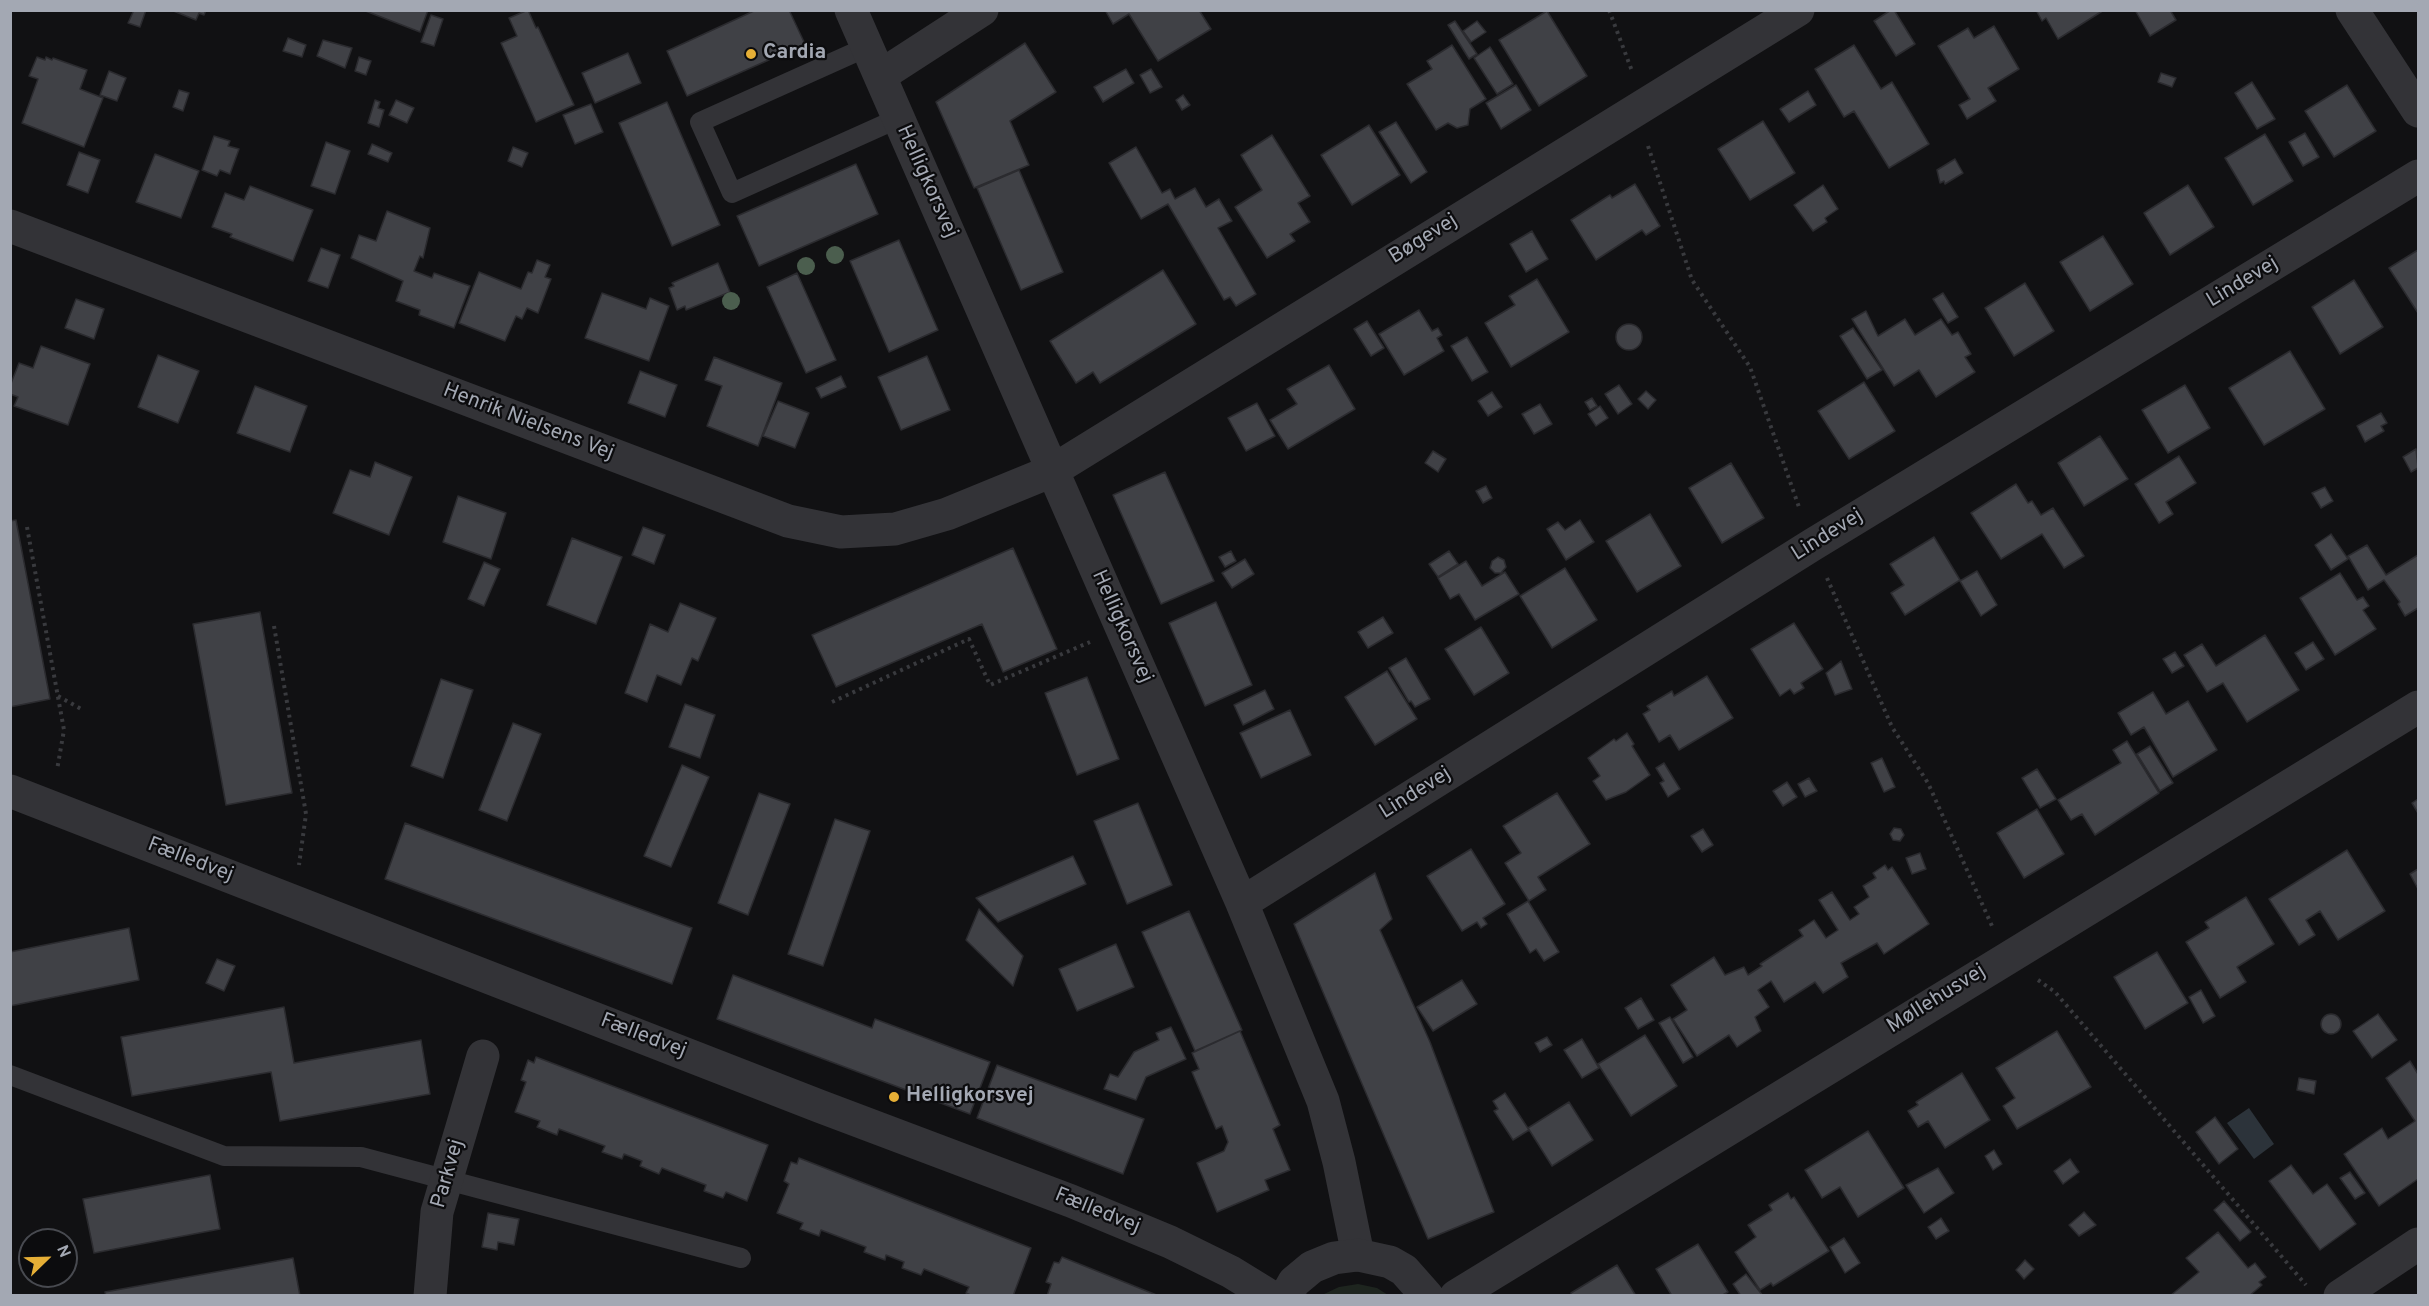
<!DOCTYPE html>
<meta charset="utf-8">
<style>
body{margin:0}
#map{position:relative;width:2429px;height:1306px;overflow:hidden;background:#111113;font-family:Overpass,sans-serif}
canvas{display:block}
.frame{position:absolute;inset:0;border:12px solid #a3a8b3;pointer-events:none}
.north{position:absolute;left:18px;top:1228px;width:60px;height:60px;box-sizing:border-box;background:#0c0c0e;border:2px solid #484a50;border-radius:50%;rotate:67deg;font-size:16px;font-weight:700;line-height:24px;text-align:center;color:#a3a8b3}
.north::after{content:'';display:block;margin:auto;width:21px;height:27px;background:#e6af36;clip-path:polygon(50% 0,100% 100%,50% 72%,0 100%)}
</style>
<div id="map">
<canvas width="2429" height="1306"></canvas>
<div class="frame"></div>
<div class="north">N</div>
</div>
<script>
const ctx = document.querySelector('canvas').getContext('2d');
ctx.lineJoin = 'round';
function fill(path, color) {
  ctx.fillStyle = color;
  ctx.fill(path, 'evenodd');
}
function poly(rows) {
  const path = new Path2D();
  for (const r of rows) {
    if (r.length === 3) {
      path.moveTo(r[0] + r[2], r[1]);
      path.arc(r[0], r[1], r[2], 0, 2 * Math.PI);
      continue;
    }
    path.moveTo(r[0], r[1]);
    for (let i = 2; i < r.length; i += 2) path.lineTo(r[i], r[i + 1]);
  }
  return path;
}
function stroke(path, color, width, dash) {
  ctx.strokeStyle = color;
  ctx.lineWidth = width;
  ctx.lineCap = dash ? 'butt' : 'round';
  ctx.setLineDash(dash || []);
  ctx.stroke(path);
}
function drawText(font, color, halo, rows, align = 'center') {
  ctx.font = font + ' Overpass,sans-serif';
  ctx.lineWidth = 4.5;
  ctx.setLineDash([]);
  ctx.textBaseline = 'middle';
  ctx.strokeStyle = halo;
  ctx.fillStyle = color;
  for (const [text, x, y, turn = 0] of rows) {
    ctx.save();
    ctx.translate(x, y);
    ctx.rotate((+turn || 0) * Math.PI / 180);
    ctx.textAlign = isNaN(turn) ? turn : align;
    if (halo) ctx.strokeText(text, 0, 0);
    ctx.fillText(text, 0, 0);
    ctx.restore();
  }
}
fill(poly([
 [1358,1284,1377,1288,1388,1295,1322,1295,1339,1287]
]), '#1e251f');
fill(poly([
 [2249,1108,2274,1144,2254,1159,2227,1123]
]), '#2c333a');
const building = poly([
 [134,10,146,10,140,27,128,23,134,10],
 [171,10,206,10,204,15,199,13,196,20,171,10],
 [363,10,428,10,420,32,363,10],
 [528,10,536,28,538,27,574,105,536,122,501,43,517,36,509,18,528,10],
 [756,10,789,10,805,44,687,96,667,51,756,10],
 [1105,10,1199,10,1211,29,1158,61,1129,14,1113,24,1105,10],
 [1891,10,1894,10,1915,44,1896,56,1874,21,1891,10],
 [2036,10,2104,10,2058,39,2046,18,2042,21,2036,10],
 [2135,10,2170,10,2176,20,2150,36,2135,10],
 [1547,11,1587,76,1539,106,1499,40,1547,11],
 [431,15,443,19,434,46,421,42,431,15],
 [1455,21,1477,54,1469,59,1448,25,1455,21],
 [1477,21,1486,32,1471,42,1463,31,1477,21],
 [1994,26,2019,69,1988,88,1996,101,1967,119,1959,105,1970,99,1938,46,1968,28,1974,38,1994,26],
 [288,38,306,45,302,57,283,51,288,38],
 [323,40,352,48,345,68,317,56,323,40],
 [1025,43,1056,92,1010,121,1029,165,974,188,936,102,1025,43],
 [1452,45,1486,99,1470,109,1468,125,1457,128,1448,123,1436,130,1407,84,1432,69,1427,61,1452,45],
 [1854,45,1881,89,1892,82,1929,144,1889,168,1854,111,1844,117,1815,69,1854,45],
 [1490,47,1513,84,1497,94,1474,58,1490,47],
 [628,53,641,83,595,103,582,73,628,53],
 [37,57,45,60,46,57,52,60,53,58,87,70,80,89,103,98,84,147,22,123,38,79,29,76,37,57],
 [359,57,371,61,366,75,355,71,359,57],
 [1126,69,1134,83,1103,102,1094,87,1126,69],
 [1151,69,1162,87,1150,93,1140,75,1151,69],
 [109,71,126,78,117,101,100,95,109,71],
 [2161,73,2176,78,2172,87,2158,82,2161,73],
 [2252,82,2275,119,2257,129,2235,93,2252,82],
 [1516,85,1531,110,1501,129,1486,103,1516,85],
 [2347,85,2376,131,2334,157,2305,111,2347,85],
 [179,90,189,93,183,111,173,107,179,90],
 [1808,91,1816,105,1789,122,1780,109,1808,91],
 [1183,95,1190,105,1182,110,1176,100,1183,95],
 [375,100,380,102,378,108,384,110,379,127,368,123,375,100],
 [396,100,414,108,407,123,389,115,396,100],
 [667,102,720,225,672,246,619,123,667,102],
 [591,104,603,132,575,144,563,115,591,104],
 [1763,121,1795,173,1750,200,1718,149,1763,121],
 [1396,122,1427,172,1411,183,1379,132,1396,122],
 [1369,125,1400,175,1352,205,1321,155,1369,125],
 [2305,133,2319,157,2303,166,2289,142,2305,133],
 [2265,134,2293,181,2253,205,2225,158,2265,134],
 [1272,135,1310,196,1298,203,1310,222,1290,234,1295,241,1267,258,1235,207,1262,190,1241,155,1272,135],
 [214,136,230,141,228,146,239,149,230,174,220,170,217,176,202,170,214,136],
 [326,142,350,151,335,194,311,186,326,142],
 [372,144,392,153,388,162,368,154,372,144],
 [513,147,528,153,522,167,508,161,513,147],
 [1136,147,1162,193,1170,189,1175,199,1195,188,1206,207,1219,199,1232,221,1218,228,1256,294,1236,306,1230,297,1224,300,1168,204,1141,219,1109,163,1136,147],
 [79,152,100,160,88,193,67,185,79,152],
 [155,154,199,171,181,218,136,202,155,154],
 [1955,159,1963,173,1945,184,1944,181,1940,183,1937,170,1955,159],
 [856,164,878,214,759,266,737,216,856,164],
 [1019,170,1063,272,1021,290,977,188,1019,170],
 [1635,184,1660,226,1646,235,1642,230,1596,260,1571,220,1610,195,1612,198,1635,184],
 [1823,185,1838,209,1825,218,1827,222,1813,231,1794,205,1823,185],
 [2188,185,2214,227,2170,255,2144,213,2188,185],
 [250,186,313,210,293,261,230,237,232,234,212,227,225,193,244,200,250,186],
 [387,211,430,228,423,258,420,256,414,271,432,278,434,273,470,286,454,328,419,315,420,310,396,301,403,281,351,258,359,235,376,241,387,211],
 [1532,231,1548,259,1526,272,1510,244,1532,231],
 [2103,236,2133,284,2090,311,2060,262,2103,236],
 [899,240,938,330,889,352,850,261,899,240],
 [321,248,340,255,328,288,308,281,321,248],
 [2418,250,2418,313,2389,268,2418,250],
 [537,260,550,265,545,277,551,279,538,313,527,308,522,319,516,316,505,341,459,323,479,272,521,289,528,272,532,273,537,260],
 [718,263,730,292,686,310,685,306,677,310,669,288,674,286,672,283,718,263],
 [1163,270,1196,324,1100,383,1093,372,1076,383,1050,341,1163,270],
 [797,273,836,360,806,373,767,287,797,273],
 [1537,279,1569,332,1511,367,1485,323,1515,305,1509,296,1537,279],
 [2354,280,2383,327,2340,354,2312,307,2354,280],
 [2025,283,2054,331,2014,356,1985,308,2025,283],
 [602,293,646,309,650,298,669,306,649,361,585,338,602,293],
 [1943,293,1958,317,1948,323,1933,299,1943,293],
 [76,299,104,309,94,339,65,328,76,299],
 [1419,310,1432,331,1438,328,1442,335,1437,338,1444,351,1404,375,1379,334,1419,310],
 [1866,311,1878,336,1905,319,1915,335,1941,319,1952,335,1958,332,1971,354,1965,357,1975,372,1936,397,1919,370,1894,386,1852,319,1866,311],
 [1367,321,1384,348,1371,356,1354,329,1367,321],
 [1629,337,13],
 [1853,328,1882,370,1867,379,1840,336,1853,328],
 [1467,337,1488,372,1472,381,1451,346,1467,337],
 [41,346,90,364,68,425,14,406,18,397,10,394,10,386,19,363,33,368,41,346],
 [2290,351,2325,409,2264,445,2229,388,2290,351],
 [158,355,199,371,178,423,138,407,158,355],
 [927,356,950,410,901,430,878,377,927,356],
 [714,357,782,383,758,446,707,426,722,386,705,380,714,357],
 [1329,365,1355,409,1288,449,1270,420,1297,404,1287,389,1329,365],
 [640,371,677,385,665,417,628,403,640,371],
 [841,376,846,387,821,398,816,388,841,376],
 [1864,382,1895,431,1849,459,1818,411,1864,382],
 [1619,385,1632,404,1618,414,1605,394,1619,385],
 [2185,385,2210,428,2168,453,2142,410,2185,385],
 [255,386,307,406,290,452,237,433,255,386],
 [1646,391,1656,400,1648,409,1638,399,1646,391],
 [1492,392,1502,407,1488,416,1478,401,1492,392],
 [1592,398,1597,406,1590,410,1585,402,1592,398],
 [778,401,809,413,795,448,763,436,778,401],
 [1257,403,1275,436,1246,451,1228,418,1257,403],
 [1540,404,1552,424,1534,434,1522,414,1540,404],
 [1600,406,1608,418,1596,426,1588,414,1600,406],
 [2381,413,2387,423,2381,426,2384,431,2365,442,2357,426,2381,413],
 [2100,436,2128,479,2084,506,2058,463,2100,436],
 [2416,449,2418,468,2411,472,2403,457,2416,449],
 [1433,451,1446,459,1438,472,1425,463,1433,451],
 [2179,456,2196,483,2166,502,2173,514,2159,523,2135,484,2179,456],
 [375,462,412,477,389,535,333,513,350,470,370,477,375,462],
 [1731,463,1764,518,1722,543,1689,488,1731,463],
 [1165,472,1214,581,1161,604,1113,495,1165,472],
 [2016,484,2028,503,2032,501,2041,515,2053,508,2084,556,2064,568,2042,534,2001,559,1971,513,2016,484],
 [1486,486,1492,498,1483,503,1476,491,1486,486],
 [2325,487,2333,501,2321,508,2312,493,2325,487],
 [458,496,506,513,491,559,443,542,458,496],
 [1650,514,1681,566,1637,592,1606,541,1650,514],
 [16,520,50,699,10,707,10,521,16,520],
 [1580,520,1594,542,1566,560,1547,529,1558,522,1565,530,1580,520],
 [643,527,665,535,654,564,632,555,643,527],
 [2331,534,2348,559,2331,570,2315,545,2331,534],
 [1934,537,1960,580,1905,615,1891,593,1904,585,1890,564,1934,537],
 [572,538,622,557,596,624,547,605,572,538],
 [2367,545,2386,575,2418,555,2418,608,2405,616,2398,604,2400,602,2384,580,2368,590,2348,556,2367,545],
 [1013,548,1057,649,1003,672,982,624,836,687,812,635,1013,548],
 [1231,551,1236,561,1225,567,1219,557,1231,551],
 [1449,551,1458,564,1438,577,1429,564,1449,551],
 [1498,557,1504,560,1506,567,1501,573,1495,573,1490,568,1492,561,1498,557],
 [1245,559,1254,574,1232,588,1222,573,1245,559],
 [1466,561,1482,586,1505,572,1519,594,1475,620,1459,594,1450,599,1438,578,1466,561],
 [484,562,500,569,484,606,468,599,484,562],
 [1565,568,1597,620,1552,648,1520,596,1565,568],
 [1977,571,1997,605,1981,616,1960,581,1977,571],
 [2340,573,2357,600,2363,597,2369,606,2363,610,2376,629,2335,655,2300,598,2340,573],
 [1216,602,1252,685,1205,706,1169,623,1216,602],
 [680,603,716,618,698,661,692,658,681,685,657,675,647,702,625,693,650,624,668,632,680,603],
 [260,612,292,793,226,805,193,624,260,612],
 [1383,617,1393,633,1368,648,1358,632,1383,617],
 [1794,623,1823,669,1801,683,1804,688,1794,694,1790,689,1780,696,1751,649,1794,623],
 [1481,627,1509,673,1474,695,1445,649,1481,627],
 [2265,635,2299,690,2247,722,2223,683,2207,692,2184,655,2202,644,2216,666,2265,635],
 [2313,642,2324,659,2306,670,2295,653,2313,642],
 [2175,652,2184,666,2172,673,2163,659,2175,652],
 [1406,658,1430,699,1415,707,1411,701,1409,702,1389,668,1406,658],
 [1841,661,1852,689,1835,695,1826,673,1841,661],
 [1387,671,1417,719,1375,745,1345,697,1387,671],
 [1707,676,1733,718,1679,750,1670,735,1659,742,1643,714,1650,710,1647,706,1672,691,1674,696,1707,676],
 [1087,677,1119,759,1077,775,1045,693,1087,677],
 [441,679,473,690,443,778,411,766,441,679],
 [1265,690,1274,709,1243,725,1234,705,1265,690],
 [2153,692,2166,714,2188,701,2217,750,2173,777,2144,727,2131,735,2118,713,2153,692],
 [685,704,715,715,700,758,669,747,685,704],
 [1290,710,1311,755,1261,778,1240,733,1290,710],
 [513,723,541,734,507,821,479,810,513,723],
 [1627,733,1634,744,1632,746,1650,775,1626,792,1606,800,1593,781,1600,776,1588,758,1614,739,1616,741,1627,733],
 [2127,741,2159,793,2095,835,2082,814,2071,820,2058,800,2121,763,2113,750,2127,741],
 [2150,746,2173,783,2160,791,2137,754,2150,746],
 [1882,758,1895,787,1884,792,1871,763,1882,758],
 [1664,763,1680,789,1668,797,1660,783,1664,781,1656,768,1664,763],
 [682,765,709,777,671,867,644,856,682,765],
 [2037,769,2056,799,2040,808,2022,778,2037,769],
 [1809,778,1817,791,1805,797,1798,784,1809,778],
 [1787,782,1797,797,1783,806,1773,791,1787,782],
 [759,793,790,804,748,915,718,903,759,793],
 [1557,793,1590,844,1538,877,1546,890,1529,901,1505,863,1521,853,1503,826,1557,793],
 [2418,799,2418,813,2412,803,2418,799],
 [1138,803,1172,885,1127,904,1094,821,1138,803],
 [2037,809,2064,854,2024,878,1997,833,2037,809],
 [835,819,870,831,823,966,788,954,835,819],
 [405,823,692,928,672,984,385,879,405,823],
 [1894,828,1901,829,1904,835,1900,841,1893,840,1890,834,1894,828],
 [1703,829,1713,845,1702,852,1691,836,1703,829],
 [1471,849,1505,904,1483,918,1487,924,1481,928,1477,922,1462,931,1427,876,1471,849],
 [2347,850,2385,911,2338,940,2320,911,2306,920,2315,935,2299,945,2269,899,2347,850],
 [1920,853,1926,869,1912,874,1906,858,1920,853],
 [1073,856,1086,884,998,922,976,898,1073,856],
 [1885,865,1888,870,1892,867,1929,924,1884,954,1877,943,1841,963,1848,977,1823,993,1815,982,1784,1002,1771,981,1758,990,1769,1007,1755,1017,1761,1031,1737,1047,1729,1035,1697,1056,1673,1019,1687,1010,1671,985,1714,957,1725,975,1744,967,1748,975,1762,966,1760,964,1803,936,1799,930,1814,920,1826,938,1838,930,1819,900,1832,892,1850,920,1859,914,1854,907,1869,897,1863,886,1876,878,1873,873,1885,865],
 [2418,869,2418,889,2410,874,2418,869],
 [1375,873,1392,919,1380,930,1430,1042,1494,1212,1428,1239,1294,924,1375,873],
 [2246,897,2274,944,2237,967,2246,982,2220,998,2186,942,2209,928,2205,922,2246,897],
 [1528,901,1559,952,1544,961,1536,949,1530,953,1507,914,1528,901],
 [979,909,1023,956,1013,986,966,940,979,909],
 [1189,911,1242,1030,1195,1051,1142,932,1189,911],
 [129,928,139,980,10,1006,10,952,129,928],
 [1116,944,1134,987,1077,1011,1059,969,1116,944],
 [2157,952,2188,1003,2145,1029,2114,977,2157,952],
 [217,959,235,966,224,991,206,983,217,959],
 [733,975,872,1028,875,1019,990,1062,970,1114,717,1019,733,975],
 [1462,980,1477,1004,1433,1031,1417,1007,1462,980],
 [2201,990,2215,1016,2203,1023,2189,997,2201,990],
 [1641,998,1654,1020,1638,1029,1625,1008,1641,998],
 [284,1007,294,1063,421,1040,430,1094,280,1121,271,1072,132,1096,121,1037,284,1007],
 [2331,1024,10],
 [2378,1014,2397,1040,2372,1058,2353,1031,2378,1014],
 [1670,1017,1693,1057,1683,1063,1659,1023,1670,1017],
 [1171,1027,1186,1059,1146,1077,1136,1100,1104,1089,1110,1074,1118,1077,1134,1052,1159,1040,1156,1033,1171,1027],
 [1240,1031,1280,1125,1273,1129,1290,1170,1265,1180,1269,1190,1217,1212,1197,1163,1224,1151,1228,1142,1222,1126,1216,1129,1192,1072,1199,1069,1192,1053,1240,1031],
 [2057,1031,2091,1087,2017,1129,2003,1106,2015,1098,1996,1068,2057,1031],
 [1645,1035,1677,1086,1631,1116,1598,1064,1645,1035],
 [1547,1037,1552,1045,1540,1052,1535,1043,1547,1037],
 [1582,1039,1599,1068,1582,1078,1564,1050,1582,1039],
 [536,1057,768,1145,747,1201,726,1192,723,1198,704,1191,706,1185,662,1168,659,1174,640,1166,642,1161,624,1154,622,1159,602,1152,605,1146,559,1129,557,1135,537,1127,540,1121,515,1112,526,1082,521,1080,528,1060,534,1063,536,1057],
 [2410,1061,2418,1074,2418,1179,2379,1206,2344,1154,2382,1128,2388,1139,2415,1121,2386,1078,2410,1061],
 [997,1065,1144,1119,1123,1174,977,1118,997,1065],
 [1962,1073,1990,1120,1945,1148,1928,1121,1918,1127,1908,1111,1918,1105,1916,1102,1962,1073],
 [2299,1078,2316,1081,2314,1094,2297,1090,2299,1078],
 [1505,1093,1529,1130,1513,1140,1494,1111,1498,1109,1493,1101,1505,1093],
 [1569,1102,1593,1140,1552,1166,1528,1128,1569,1102],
 [2215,1117,2238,1149,2219,1164,2196,1132,2215,1117],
 [1868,1131,1904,1188,1858,1217,1840,1187,1822,1198,1805,1170,1868,1131],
 [1994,1150,2002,1164,1993,1170,1985,1156,1994,1150],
 [799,1158,1031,1248,1013,1296,973,1296,966,1293,969,1287,924,1269,921,1275,902,1268,904,1262,886,1255,885,1260,864,1252,866,1247,821,1230,819,1236,800,1229,803,1223,777,1213,789,1184,784,1181,791,1162,797,1164,799,1158],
 [2070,1159,2079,1172,2063,1184,2054,1171,2070,1159],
 [2291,1165,2313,1194,2327,1184,2356,1224,2320,1250,2269,1181,2291,1165],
 [1938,1168,1954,1193,1924,1213,1906,1185,1938,1168],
 [2350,1172,2365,1193,2355,1199,2340,1178,2350,1172],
 [210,1175,220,1229,94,1253,83,1199,210,1175],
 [1788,1193,1791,1199,1794,1197,1829,1251,1773,1286,1771,1283,1760,1290,1735,1252,1756,1237,1748,1225,1772,1210,1769,1205,1788,1193],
 [2224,1201,2251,1232,2240,1241,2214,1210,2224,1201],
 [2084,1212,2096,1225,2079,1236,2069,1225,2084,1212],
 [488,1213,519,1219,514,1245,498,1242,497,1250,482,1247,488,1213],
 [1941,1218,1949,1231,1936,1239,1928,1227,1941,1218],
 [2218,1232,2248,1268,2255,1263,2266,1277,2259,1282,2262,1285,2249,1296,2170,1296,2199,1272,2186,1258,2218,1232],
 [1844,1238,1860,1263,1845,1273,1830,1247,1844,1238],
 [1698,1244,1728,1292,1721,1296,1672,1296,1656,1269,1698,1244],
 [1062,1257,1159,1296,1047,1296,1051,1284,1046,1282,1054,1262,1059,1263,1062,1257],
 [293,1258,300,1296,106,1296,105,1292,293,1258],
 [2025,1260,2034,1269,2024,1279,2016,1270,2025,1260],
 [1617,1265,1636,1296,1572,1296,1571,1293,1617,1265],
 [1746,1274,1763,1296,1741,1296,1733,1284,1746,1274]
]);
fill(building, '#404146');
stroke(building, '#2b2b2f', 1.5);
stroke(poly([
 [1609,10,1632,71],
 [1648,146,1692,280,1750,367,1800,510],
 [27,527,64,730,57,770],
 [1827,578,1892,727,1928,783,1992,926],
 [274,626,306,814,299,865],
 [58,696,83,710],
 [832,702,969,639,990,685,1090,642],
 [2038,980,2055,992,2306,1285]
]), '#393a3e', 4, [3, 4.5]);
stroke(poly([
 [867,47,700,122,732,193,899,118],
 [10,1075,224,1156,361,1157,741,1258]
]), '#333337', 20);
stroke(poly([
 [851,10,1242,903,1323,1101,1339,1162,1358,1255],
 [2352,10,2418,111],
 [880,76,982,10],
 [10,226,788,521,841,532,895,529,947,514,1052,471,1798,10],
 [1242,903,1812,545,2418,176],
 [430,1296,437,1212,483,1056],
 [2340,1296,2418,1244]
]), '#333337', 33);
stroke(poly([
 [10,791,819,1106,1071,1201,1170,1242,1231,1272,1270,1296],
 [1286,1296,1294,1282,1312,1267,1334,1258,1358,1255,1390,1262,1404,1270,1427,1296],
 [1456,1296,2418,707]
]), '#333337', 33);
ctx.fillStyle = '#4b5e4e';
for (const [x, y] of [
 [835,255],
 [806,266],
 [731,301]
]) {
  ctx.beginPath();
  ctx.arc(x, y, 9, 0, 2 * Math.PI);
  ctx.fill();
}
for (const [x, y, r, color] of [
 [751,54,6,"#e6af36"],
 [894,1097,6,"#e6af36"]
]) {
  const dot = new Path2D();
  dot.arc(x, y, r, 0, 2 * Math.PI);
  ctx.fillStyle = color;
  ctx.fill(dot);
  stroke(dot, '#0c0c0e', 2);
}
drawText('bold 21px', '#a3a8b3', '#0c0c0e', [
 ["Cardia",763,54],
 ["Helligkorsvej",906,1097]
], 'left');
drawText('21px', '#a3a8b3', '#0c0c0e', [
 ["Helligkorsvej",926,182,66],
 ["Bøgevej",1424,240,-32],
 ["Lindevej",2243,283,-31],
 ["Henrik Nielsens Vej",528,423,21],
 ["Lindevej",1828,536,-32],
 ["Helligkorsvej",1121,627,66],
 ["Lindevej",1416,794,-32],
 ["Fælledvej",190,861,21],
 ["Møllehusvej",1937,1000,-32],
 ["Fælledvej",643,1037,21],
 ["Parkvej",449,1174,-74],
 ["Fælledvej",1097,1212,22]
]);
</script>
